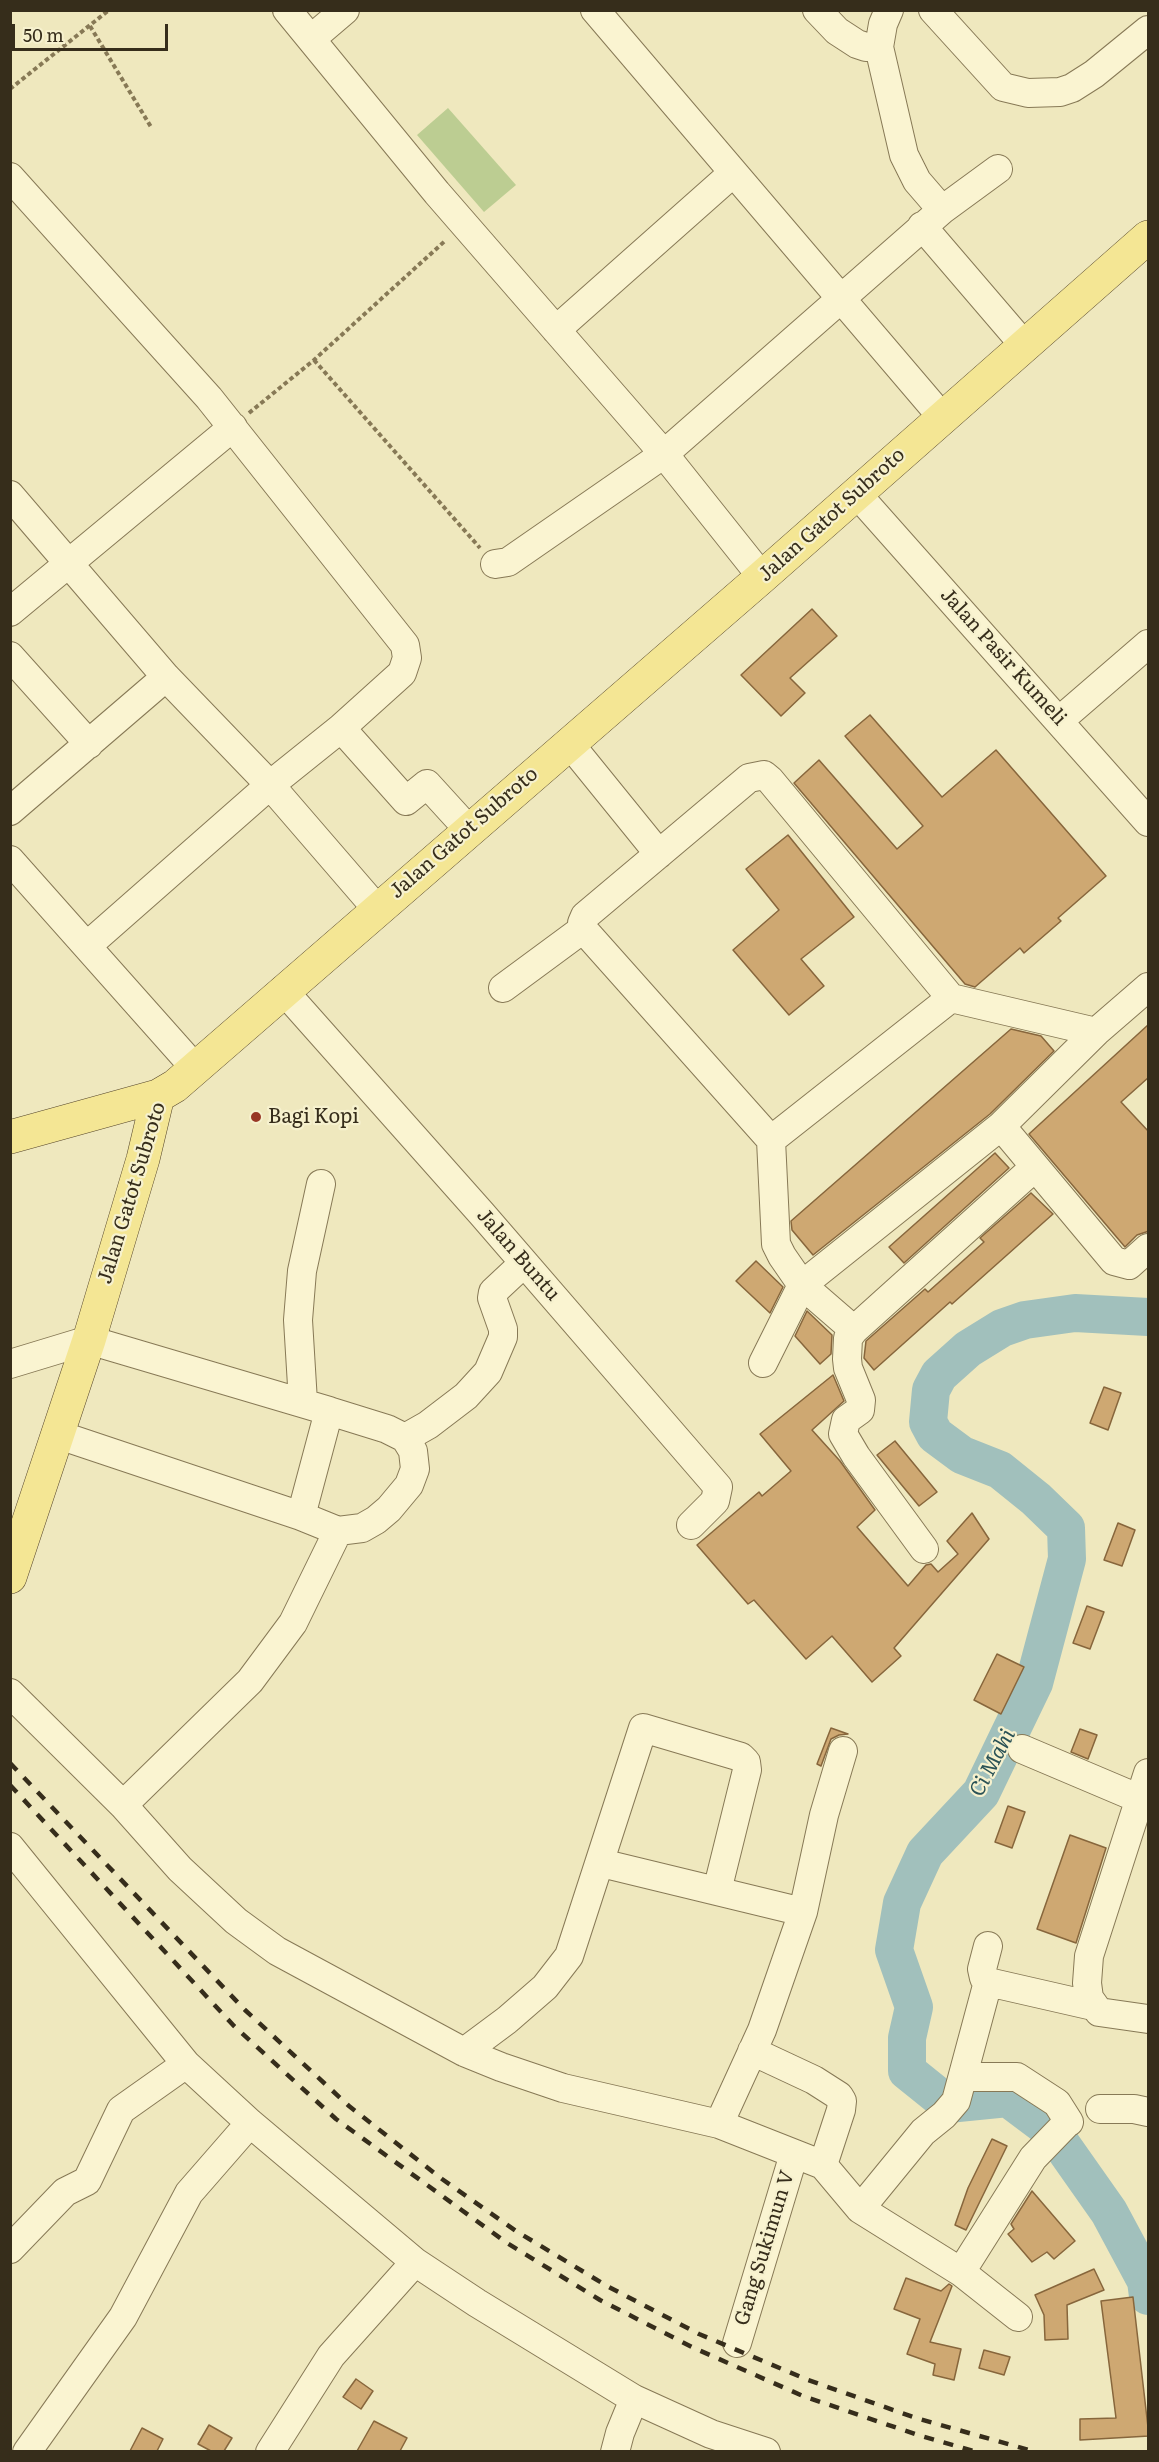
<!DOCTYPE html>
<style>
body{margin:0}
#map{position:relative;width:1159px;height:2462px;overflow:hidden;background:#efe8be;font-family:Literata,serif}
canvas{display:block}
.frame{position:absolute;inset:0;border:12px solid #362d1b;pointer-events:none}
.scale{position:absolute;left:12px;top:24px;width:156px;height:27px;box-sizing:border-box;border:3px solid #362d1b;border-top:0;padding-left:8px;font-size:18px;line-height:21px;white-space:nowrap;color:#362d1b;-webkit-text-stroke:4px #f6f1ce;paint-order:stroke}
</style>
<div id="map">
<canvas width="1159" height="2462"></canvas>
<div class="frame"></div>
<div class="scale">50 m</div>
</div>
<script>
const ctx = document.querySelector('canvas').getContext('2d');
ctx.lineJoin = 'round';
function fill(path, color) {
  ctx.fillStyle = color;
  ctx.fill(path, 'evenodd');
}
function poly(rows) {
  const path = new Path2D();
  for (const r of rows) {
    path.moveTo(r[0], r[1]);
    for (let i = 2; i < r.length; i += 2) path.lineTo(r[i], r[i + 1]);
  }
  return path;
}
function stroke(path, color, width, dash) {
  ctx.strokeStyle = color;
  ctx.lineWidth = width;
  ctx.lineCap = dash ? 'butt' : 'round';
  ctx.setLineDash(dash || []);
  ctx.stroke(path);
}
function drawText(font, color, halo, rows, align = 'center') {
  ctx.font = font + ' Literata,serif';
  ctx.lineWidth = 4.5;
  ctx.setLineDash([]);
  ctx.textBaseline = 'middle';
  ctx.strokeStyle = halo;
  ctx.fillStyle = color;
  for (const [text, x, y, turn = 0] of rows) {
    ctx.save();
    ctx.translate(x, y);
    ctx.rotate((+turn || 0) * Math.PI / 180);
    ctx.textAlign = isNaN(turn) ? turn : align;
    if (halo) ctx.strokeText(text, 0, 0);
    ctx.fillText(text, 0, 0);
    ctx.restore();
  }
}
fill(poly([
 [448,108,516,185,484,212,417,135]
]), '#bccd92');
stroke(poly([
 [1148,1317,1075,1313,1025,1320,1002,1328,968,1349,939,1375,931,1390,928,1422,935,1435,962,1455,1000,1470,1036,1499,1066,1528,1067,1559,1034,1683,981,1793,925,1853,902,1903,894,1950,914,2007,907,2038,907,2071,948,2104,1008,2098,1052,2131,1109,2212,1146,2281,1148,2296]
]), '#a1c0bc', 38);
const building = poly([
 [812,609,837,636,790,678,805,693,781,716,741,675,812,609],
 [870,715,942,797,996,750,1106,876,1058,918,1061,921,1024,953,1020,948,975,987,965,984,794,783,819,760,897,849,923,826,845,736,870,715],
 [788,835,854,917,801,959,824,986,789,1015,733,950,779,910,746,869,788,835],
 [1149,1024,1149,1077,1121,1102,1149,1132,1149,1231,1137,1235,1125,1247,1029,1134,1149,1024],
 [1011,1029,1041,1036,1054,1051,990,1114,813,1255,792,1230,791,1221,1011,1029],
 [995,1153,1009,1168,904,1263,889,1247,995,1153],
 [1031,1193,1053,1214,952,1304,950,1302,874,1370,864,1358,866,1341,925,1289,928,1292,984,1242,980,1238,1031,1193],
 [756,1261,783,1287,770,1313,736,1281,756,1261],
 [807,1311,832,1335,831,1354,820,1364,795,1336,807,1311],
 [833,1375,844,1401,812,1430,840,1461,875,1510,857,1527,908,1586,926,1565,931,1564,938,1572,958,1554,947,1541,972,1513,989,1539,894,1648,901,1656,872,1682,832,1636,806,1659,754,1600,748,1604,697,1545,759,1492,762,1496,791,1471,760,1434,833,1375],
 [1104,1387,1121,1393,1108,1430,1090,1423,1104,1387],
 [895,1441,937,1492,919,1506,877,1455,895,1441],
 [1118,1523,1135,1530,1122,1566,1104,1560,1118,1523],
 [1087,1606,1104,1612,1090,1649,1073,1643,1087,1606],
 [997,1654,1024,1667,1001,1714,974,1700,997,1654],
 [831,1728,848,1734,839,1735,831,1739,821,1766,817,1764,831,1728],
 [1080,1729,1097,1735,1088,1759,1071,1752,1080,1729],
 [1008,1806,1025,1812,1012,1848,995,1842,1008,1806],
 [1070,1835,1106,1848,1076,1943,1037,1929,1070,1835],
 [992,2139,1007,2146,966,2230,955,2225,968,2188,992,2139],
 [1032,2191,1075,2241,1054,2259,1047,2252,1032,2262,1008,2234,1014,2229,1011,2224,1032,2191],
 [1094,2269,1104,2290,1067,2305,1068,2339,1045,2340,1044,2315,1035,2295,1094,2269],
 [906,2278,941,2291,949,2284,952,2286,930,2342,961,2349,954,2380,933,2375,935,2364,907,2354,920,2319,894,2309,906,2278],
 [1133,2297,1149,2436,1080,2440,1080,2419,1116,2418,1101,2301,1133,2297],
 [984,2350,1010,2357,1004,2375,979,2368,984,2350],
 [356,2379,373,2391,361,2409,343,2397,356,2379],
 [374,2421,407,2438,400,2451,357,2451,374,2421],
 [209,2425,232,2438,224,2451,211,2451,198,2444,209,2425],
 [142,2428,163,2439,157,2451,130,2451,142,2428]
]);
fill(building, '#cea872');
stroke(building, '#87663c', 1.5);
const minor = poly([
 [287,10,437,193,664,454,762,577],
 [595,10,942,417],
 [817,10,837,31,857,44,866,47,879,47],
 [889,10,883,24,879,47,904,155,917,181,942,210],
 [933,10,1003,87,1028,93,1060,92,1072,88,1094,74,1148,30],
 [311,39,345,10],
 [10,177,209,398,405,645,407,658,402,673,341,728,270,785,88,945],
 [922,226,1024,345],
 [556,330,733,173],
 [856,493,1148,822],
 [10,495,166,677,270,785,377,909],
 [495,564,508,562,664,454,942,210,998,169],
 [10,612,233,427],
 [10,656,89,744],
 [1060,720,1148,644],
 [341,728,406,801,427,784,468,829],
 [569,743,659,854],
 [10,811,166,677],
 [10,860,195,1068],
 [503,988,583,929],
 [283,990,482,1214,718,1487,715,1501,691,1525],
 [1001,1126,1114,1261,1129,1265,1148,1248],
 [771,1140,951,998],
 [854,1330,1035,1167],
 [763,1363,802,1285,1001,1126,1096,1032,1148,987],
 [10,1364,89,1340,329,1411,301,1516,338,1531,362,1528,376,1520,389,1509,409,1485,415,1469,413,1451,405,1438,387,1429,329,1411],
 [303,1402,298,1320,302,1271,321,1184],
 [56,1434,301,1516],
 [405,1438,428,1425,466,1396,488,1372,503,1337,503,1329,492,1298,493,1292,524,1263],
 [924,1549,856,1456,843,1434,846,1420,860,1410,861,1400,848,1368,847,1359,848,1338,854,1330,802,1285,782,1256,776,1244,771,1140,583,929,582,923,585,916,749,778,764,775,770,780,951,998,1096,1032],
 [10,1693,123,1805,180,1869,236,1921,277,1951,464,2052,501,2067,563,2088,719,2124,823,2165,860,2209,961,2272,1018,2317],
 [1022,1749,1140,1799],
 [1148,1773,1089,1956,1087,1983,1089,1998,1099,2012,1148,2019],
 [123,1805,250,1681,293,1623,338,1531],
 [10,1847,186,2064,250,2123,415,2262,477,2303,634,2399,711,2434,766,2452],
 [601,1863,803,1912],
 [988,1982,1093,2006],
 [988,1982,984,1978,982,1969,988,1946],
 [752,2051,814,2080,839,2096,842,2101,841,2110,823,2165],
 [464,2052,507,2020,545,1987,569,1956,643,1728,741,1757,746,1762,747,1770,717,1891],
 [964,2077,1017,2077,1057,2103,1069,2122],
 [1100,2109,1134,2109,1148,2112],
 [719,2124,762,2030,803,1912,824,1815,843,1751],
 [860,2209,923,2132,944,2115,956,2101,988,1982],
 [10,2249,65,2192,87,2181,121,2110,186,2064],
 [961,2272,1033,2158,1065,2125],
 [737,2343,794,2154],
 [27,2452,123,2317,189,2193,250,2123],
 [270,2452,331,2356,415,2262],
 [615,2452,620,2433,634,2399]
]);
const major = poly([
 [10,1137,158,1096,175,1086,762,577,1148,237],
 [10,1577,89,1340,143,1159,158,1096]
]);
stroke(minor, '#877956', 30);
stroke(major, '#55452b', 34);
stroke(poly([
 [90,26,151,127],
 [10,89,109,10],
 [314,360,480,548],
 [249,413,314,360,446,240]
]), '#877956', 4, [4.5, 3]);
stroke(minor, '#faf4d1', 28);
stroke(major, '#f4e694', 33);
stroke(poly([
 [10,1763,245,2010,349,2106,442,2179,516,2231,607,2286,699,2334,808,2380,916,2418,1036,2452],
 [10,1785,234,2026,336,2119,507,2243,600,2300,694,2348,803,2396,918,2435,977,2452]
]), '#362d1b', 4.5, [10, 10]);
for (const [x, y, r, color] of [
 [256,1117,6,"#983725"]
]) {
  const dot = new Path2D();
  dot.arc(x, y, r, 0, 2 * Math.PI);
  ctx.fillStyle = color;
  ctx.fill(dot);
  stroke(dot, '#f6f1ce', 2);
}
drawText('20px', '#362d1b', '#f6f1ce', [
 ["Jalan Gatot Subroto",832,515,-42],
 ["Jalan Pasir Kumeli",1003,657,48],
 ["Jalan Gatot Subroto",464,833,-41],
 ["Jalan Gatot Subroto",132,1193,-73],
 ["Jalan Buntu",518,1255,49],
 ["Gang Sukimun V",765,2248,-73]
]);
drawText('20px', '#362d1b', '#f6f1ce', [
 ["Bagi Kopi",268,1117]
], 'left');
drawText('italic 21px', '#2a5256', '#f6f1ce', [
 ["Ci Mahi",993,1763,-62]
]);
</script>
